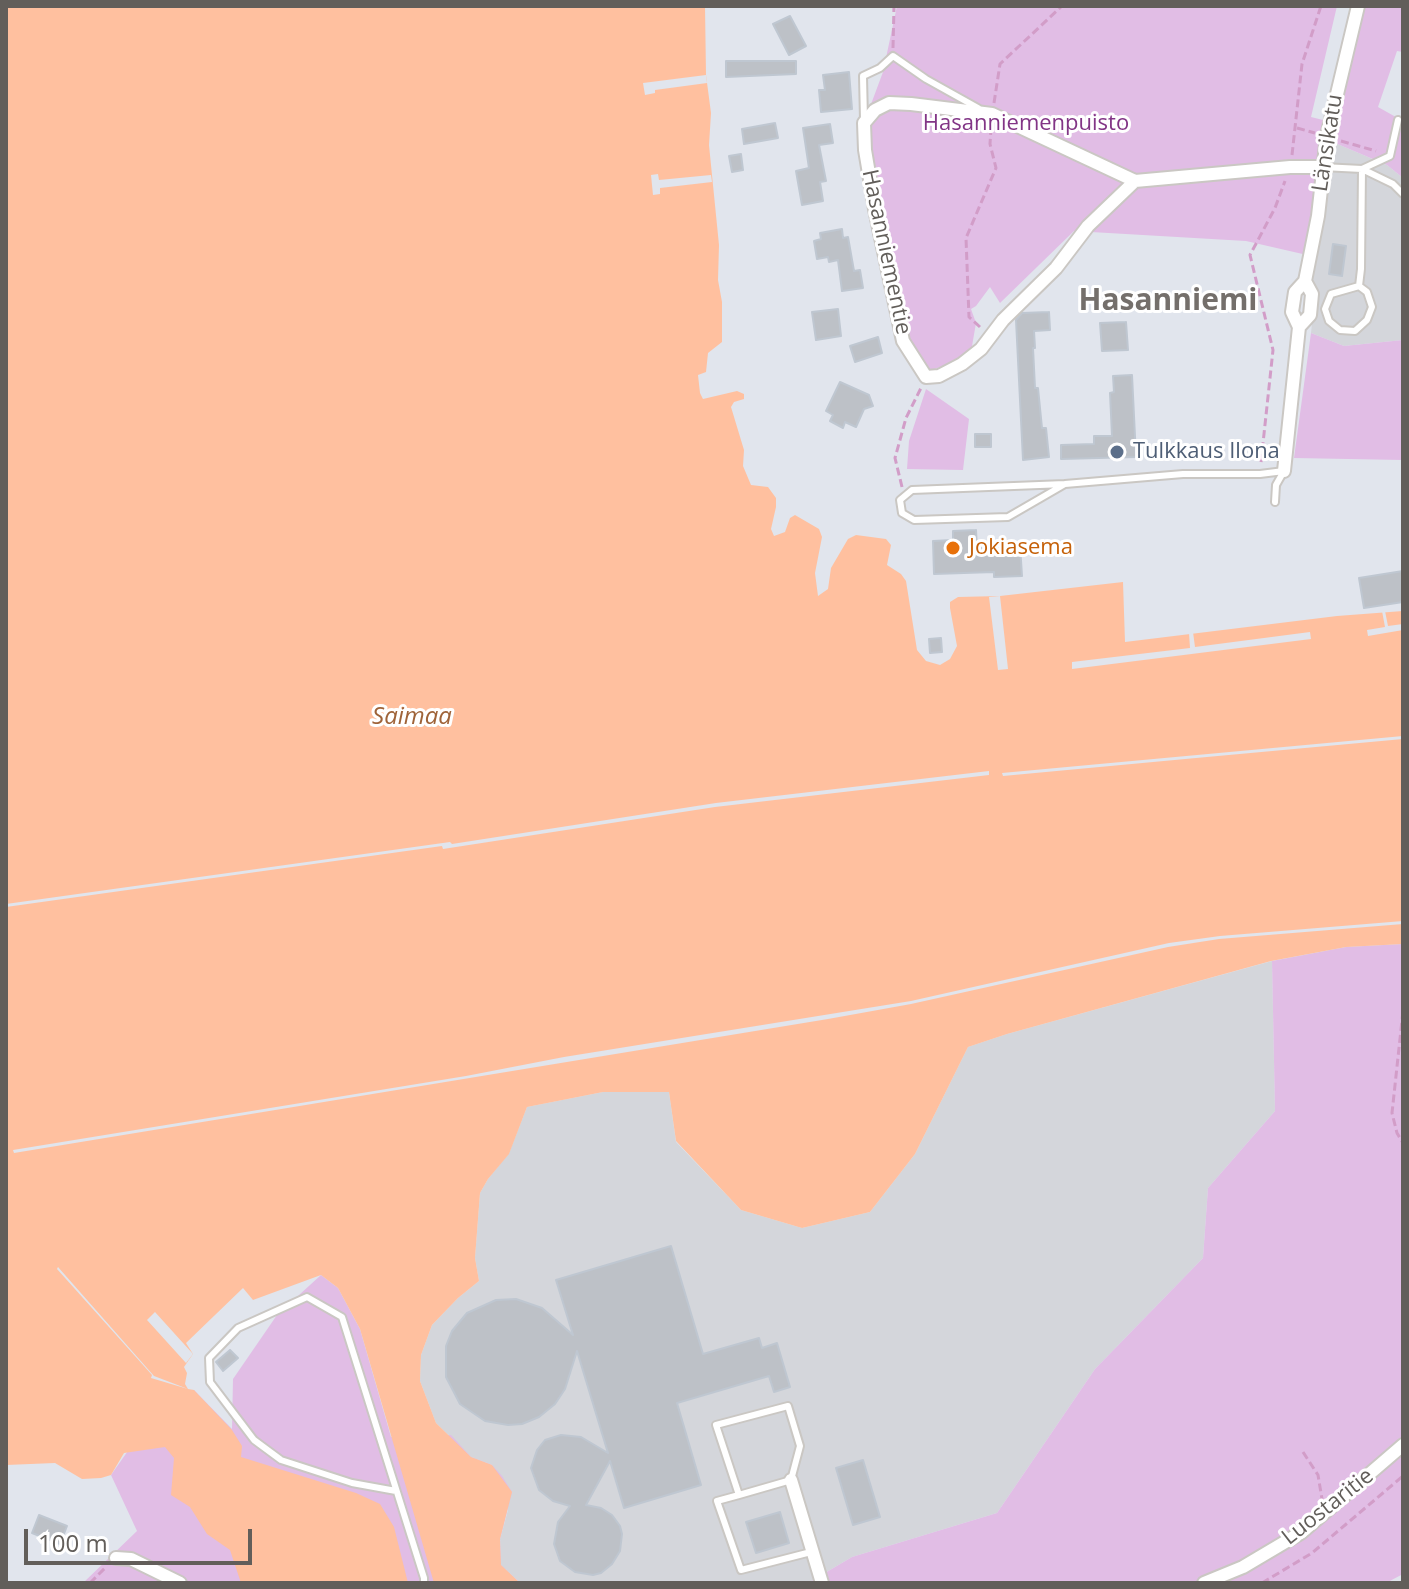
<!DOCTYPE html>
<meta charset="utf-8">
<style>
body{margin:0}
#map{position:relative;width:1409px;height:1589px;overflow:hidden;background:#e1e5ed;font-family:"Open Sans",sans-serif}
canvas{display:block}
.frame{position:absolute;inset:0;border:8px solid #625e5a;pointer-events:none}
.scale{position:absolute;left:24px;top:1529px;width:228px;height:36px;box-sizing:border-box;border:4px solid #625e5a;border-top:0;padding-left:10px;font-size:24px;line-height:28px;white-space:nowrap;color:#625e5a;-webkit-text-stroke:6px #fff;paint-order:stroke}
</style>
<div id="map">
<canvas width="1409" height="1589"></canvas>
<div class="frame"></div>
<div class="scale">100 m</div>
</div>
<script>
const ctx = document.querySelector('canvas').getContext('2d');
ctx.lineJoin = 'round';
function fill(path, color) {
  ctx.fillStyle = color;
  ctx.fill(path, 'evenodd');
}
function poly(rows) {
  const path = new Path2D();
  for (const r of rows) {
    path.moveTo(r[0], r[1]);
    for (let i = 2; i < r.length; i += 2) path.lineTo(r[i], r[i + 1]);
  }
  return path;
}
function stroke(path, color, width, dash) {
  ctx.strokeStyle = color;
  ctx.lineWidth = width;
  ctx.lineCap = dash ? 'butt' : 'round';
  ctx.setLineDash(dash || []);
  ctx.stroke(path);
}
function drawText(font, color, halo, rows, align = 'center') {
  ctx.font = font + ' "Open Sans",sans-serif';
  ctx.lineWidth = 6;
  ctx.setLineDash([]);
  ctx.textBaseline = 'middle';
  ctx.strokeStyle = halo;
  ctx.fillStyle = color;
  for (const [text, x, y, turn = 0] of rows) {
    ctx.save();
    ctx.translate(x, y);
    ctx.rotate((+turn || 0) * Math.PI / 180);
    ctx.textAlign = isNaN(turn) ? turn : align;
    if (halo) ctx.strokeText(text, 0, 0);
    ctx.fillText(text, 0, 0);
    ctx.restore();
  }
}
fill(poly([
 [1328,140,1387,165,1403,178,1403,340,1344,346,1311,333,1315,294,1308,278],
 [1272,961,1275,1111,1208,1188,1203,1258,1095,1369,997,1513,852,1557,808,1583,520,1583,501,1565,500,1539,508,1510,492,1465,471,1457,436,1423,420,1381,421,1355,432,1325,458,1298,479,1281,475,1258,480,1193,488,1179,509,1153,527,1107,603,1092,669,1092,676,1142,741,1210,802,1228,870,1212,915,1154,968,1047,1007,1034]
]), '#d4d6db');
fill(poly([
 [897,6,1337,6,1311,117,1327,121,1307,255,1246,241,1074,231,1000,303,990,287,976,306,971,309,976,323,971,352,959,361,928,371,912,350,893,283,883,211,875,209,864,123,883,72],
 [1361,6,1403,6,1403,52,1397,51,1378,107,1403,121,1403,178,1387,165,1328,140],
 [1311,333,1344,346,1403,340,1403,460,1294,458],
 [926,389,969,419,963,470,907,469,909,441],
 [1403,944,1403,1574,1386,1583,808,1583,852,1557,997,1513,1095,1369,1203,1258,1208,1188,1275,1111,1272,961,1346,947],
 [321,1275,338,1288,360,1329,391,1437,451,1435,471,1457,492,1465,502,1476,512,1492,500,1539,501,1565,520,1583,83,1583,137,1531,111,1475,163,1401,194,1390,232,1429,233,1379,277,1315]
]), '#e1bde5');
fill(poly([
 [6,6,705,6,706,75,711,113,709,145,719,245,718,280,722,302,722,342,708,353,706,372,698,375,700,393,703,399,737,391,744,394,744,399,734,402,731,407,744,450,743,466,751,485,768,487,776,498,776,507,771,529,774,536,785,532,790,518,795,515,819,529,822,537,815,573,818,596,828,589,831,568,848,539,856,535,886,539,891,545,887,565,901,574,906,581,917,650,926,661,940,665,950,659,957,646,950,608,950,602,958,597,1000,596,1123,582,1125,642,1337,616,1403,611,1403,944,1346,947,1271,961,1007,1034,968,1047,915,1154,870,1212,802,1228,741,1210,676,1141,669,1092,603,1092,527,1107,509,1154,488,1179,480,1193,475,1258,479,1281,458,1298,432,1325,421,1355,420,1381,436,1423,471,1457,492,1465,512,1492,500,1539,501,1565,520,1583,434,1583,360,1329,338,1288,321,1275,253,1300,243,1288,186,1343,193,1354,184,1367,187,1373,185,1384,188,1389,194,1390,232,1430,242,1446,241,1457,356,1493,380,1504,394,1527,408,1583,241,1583,230,1550,207,1534,190,1507,171,1495,174,1458,165,1447,124,1453,111,1475,101,1478,82,1479,55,1463,6,1465]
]), '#ffc09f');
fill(poly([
 [706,75,707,83,655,90,655,93,645,95,643,83],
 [658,174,659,180,711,175,712,182,660,188,660,194,653,195,651,175],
 [1000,596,1008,669,998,670,989,597],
 [1382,611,1385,611,1388,626,1403,624,1403,630,1368,636,1367,630,1385,627],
 [1193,632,1195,647,1310,632,1311,639,1072,669,1072,662,1190,648,1189,633],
 [1403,736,1403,739,1196,758,1003,776,1002,773],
 [989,771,989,775,715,807,443,849,442,846,6,907,6,904,42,899,450,842,452,844,716,803],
 [1403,921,1403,924,1219,939,1168,947,911,1004,828,1019,14,1153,13,1150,466,1076,564,1057,911,1001,1169,943,1220,936],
 [58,1267,154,1376,188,1389,151,1378,152,1375,57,1269],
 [155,1312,193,1354,186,1363,147,1320]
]), '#e1e5ed');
const building = poly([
 [790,16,806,46,789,55,773,24,790,16],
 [726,61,796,61,796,74,726,77,726,61],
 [849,72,852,109,821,112,819,90,825,90,823,75,849,72],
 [775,123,778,138,744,144,742,129,775,123],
 [830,124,833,143,819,145,826,181,820,182,823,201,802,205,796,171,809,168,803,128,830,124],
 [741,154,743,170,732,172,729,156,741,154],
 [842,229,843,238,848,237,854,271,860,270,863,288,842,291,838,260,829,262,828,257,817,259,814,241,821,239,820,233,842,229],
 [1333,244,1346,246,1342,276,1329,274,1333,244],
 [838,309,841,336,816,340,812,312,838,309],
 [1049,312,1050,330,1034,331,1035,348,1033,348,1035,388,1038,388,1042,428,1046,428,1049,457,1023,460,1016,320,1022,313,1049,312],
 [1126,322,1128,350,1102,351,1100,323,1126,322],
 [878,337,882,353,855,362,850,346,878,337],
 [1132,375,1136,457,1061,459,1061,445,1094,444,1094,436,1112,436,1110,393,1114,392,1113,376,1132,375],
 [840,382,869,395,873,406,864,409,856,427,845,422,843,428,830,421,833,415,826,411,840,382],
 [975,434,991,434,991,447,975,447,975,434],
 [976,530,977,548,1020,545,1022,576,994,577,994,572,934,574,933,541,953,540,953,531,976,530],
 [1403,571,1403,602,1364,608,1359,578,1403,571],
 [941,638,942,652,930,653,929,639,941,638],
 [671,1246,703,1354,759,1338,762,1348,777,1343,790,1387,774,1392,769,1376,677,1403,701,1485,624,1508,610,1461,586,1505,601,1508,612,1515,620,1526,622,1534,620,1551,612,1564,601,1573,593,1575,575,1572,560,1561,554,1544,558,1522,570,1506,553,1501,539,1490,531,1468,537,1450,545,1440,561,1435,581,1437,608,1453,577,1351,565,1389,555,1404,539,1417,522,1424,508,1425,485,1421,460,1404,446,1377,446,1346,452,1331,467,1313,496,1300,516,1299,542,1308,573,1335,556,1280,671,1246],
 [230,1350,238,1358,223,1371,216,1362,230,1350],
 [863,1460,880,1517,853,1525,836,1468,863,1460],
 [780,1512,789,1543,756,1553,746,1522,780,1512],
 [39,1515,67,1526,60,1544,32,1533,39,1515]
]);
fill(building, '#bdc1c7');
stroke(building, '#bfc7d1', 2);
const lane = poly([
 [864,120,863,76,880,68,893,56,926,79,978,108],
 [1322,167,1362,169,1393,184,1403,194],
 [1362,169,1390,156,1398,120],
 [1359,286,1367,292,1372,307,1367,320,1355,331,1340,330,1329,321,1325,309,1331,294,1359,286,1361,269,1362,169],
 [1065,484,912,490,900,500,902,513,914,520,1008,517,1065,484,1183,474,1260,474,1284,471],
 [1275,502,1276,485,1284,471],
 [396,1491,352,1483,281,1460,254,1440,210,1382,209,1358,238,1328,307,1297,342,1317,424,1578,424,1583],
 [739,1495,791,1480,800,1446,788,1406,716,1425,739,1495,717,1501,741,1570,811,1552]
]);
const street = poly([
 [1135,181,992,114,911,104,889,103,875,110,864,123,865,150,875,209,903,341,926,377,939,376,962,364,981,349,1003,320,1056,268,1088,226,1135,181,1290,167,1322,167],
 [1299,327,1310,315,1312,294,1305,281],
 [1284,471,1299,327,1292,312,1295,292,1305,281,1318,216,1327,136,1358,6],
 [791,1480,822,1583],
 [116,1558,131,1559,180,1583],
 [1204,1583,1243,1567,1302,1532,1403,1445]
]);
stroke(lane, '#cac7c3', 10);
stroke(street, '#cac7c3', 16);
stroke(poly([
 [893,48,894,6],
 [994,103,1000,64,1062,6],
 [1297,128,1315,133],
 [1341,141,1376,151],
 [1292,155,1302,64,1321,6],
 [980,327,969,317,966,238,996,168,990,144,991,127],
 [1261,462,1273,350,1250,255,1275,208,1285,181],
 [902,487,895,458,906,418,921,388],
 [1403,1011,1392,1113,1397,1133,1403,1143],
 [1303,1452,1318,1475,1322,1499],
 [90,1583,107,1566],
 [1262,1583,1312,1553,1403,1476]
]), '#d29dc8', 3, [8, 4]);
stroke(lane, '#fff', 6);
stroke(street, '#fff', 12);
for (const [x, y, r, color] of [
 [1117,452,8,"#5c6f8a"],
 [953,548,8,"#e8710a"]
]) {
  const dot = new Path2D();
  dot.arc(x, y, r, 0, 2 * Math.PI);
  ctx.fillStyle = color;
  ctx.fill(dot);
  stroke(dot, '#fff', 3);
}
drawText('22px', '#823586', '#fff', [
 ["Hasanniemenpuisto",1026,124]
]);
drawText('22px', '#625e5a', '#fff', [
 ["Länsikatu",1328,143,-81],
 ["Hasanniementie",886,252,78],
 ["Luostaritie",1328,1507,-38]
]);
drawText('22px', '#4e5e75', '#fff', [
 ["Tulkkaus Ilona",1133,452]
], 'left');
drawText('22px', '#c56008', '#fff', [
 ["Jokiasema",969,548]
], 'left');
drawText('italic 24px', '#9f6338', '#fff', [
 ["Saimaa",412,717]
]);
drawText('bold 30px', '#746f6b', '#fff', [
 ["Hasanniemi",1168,301]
]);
</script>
